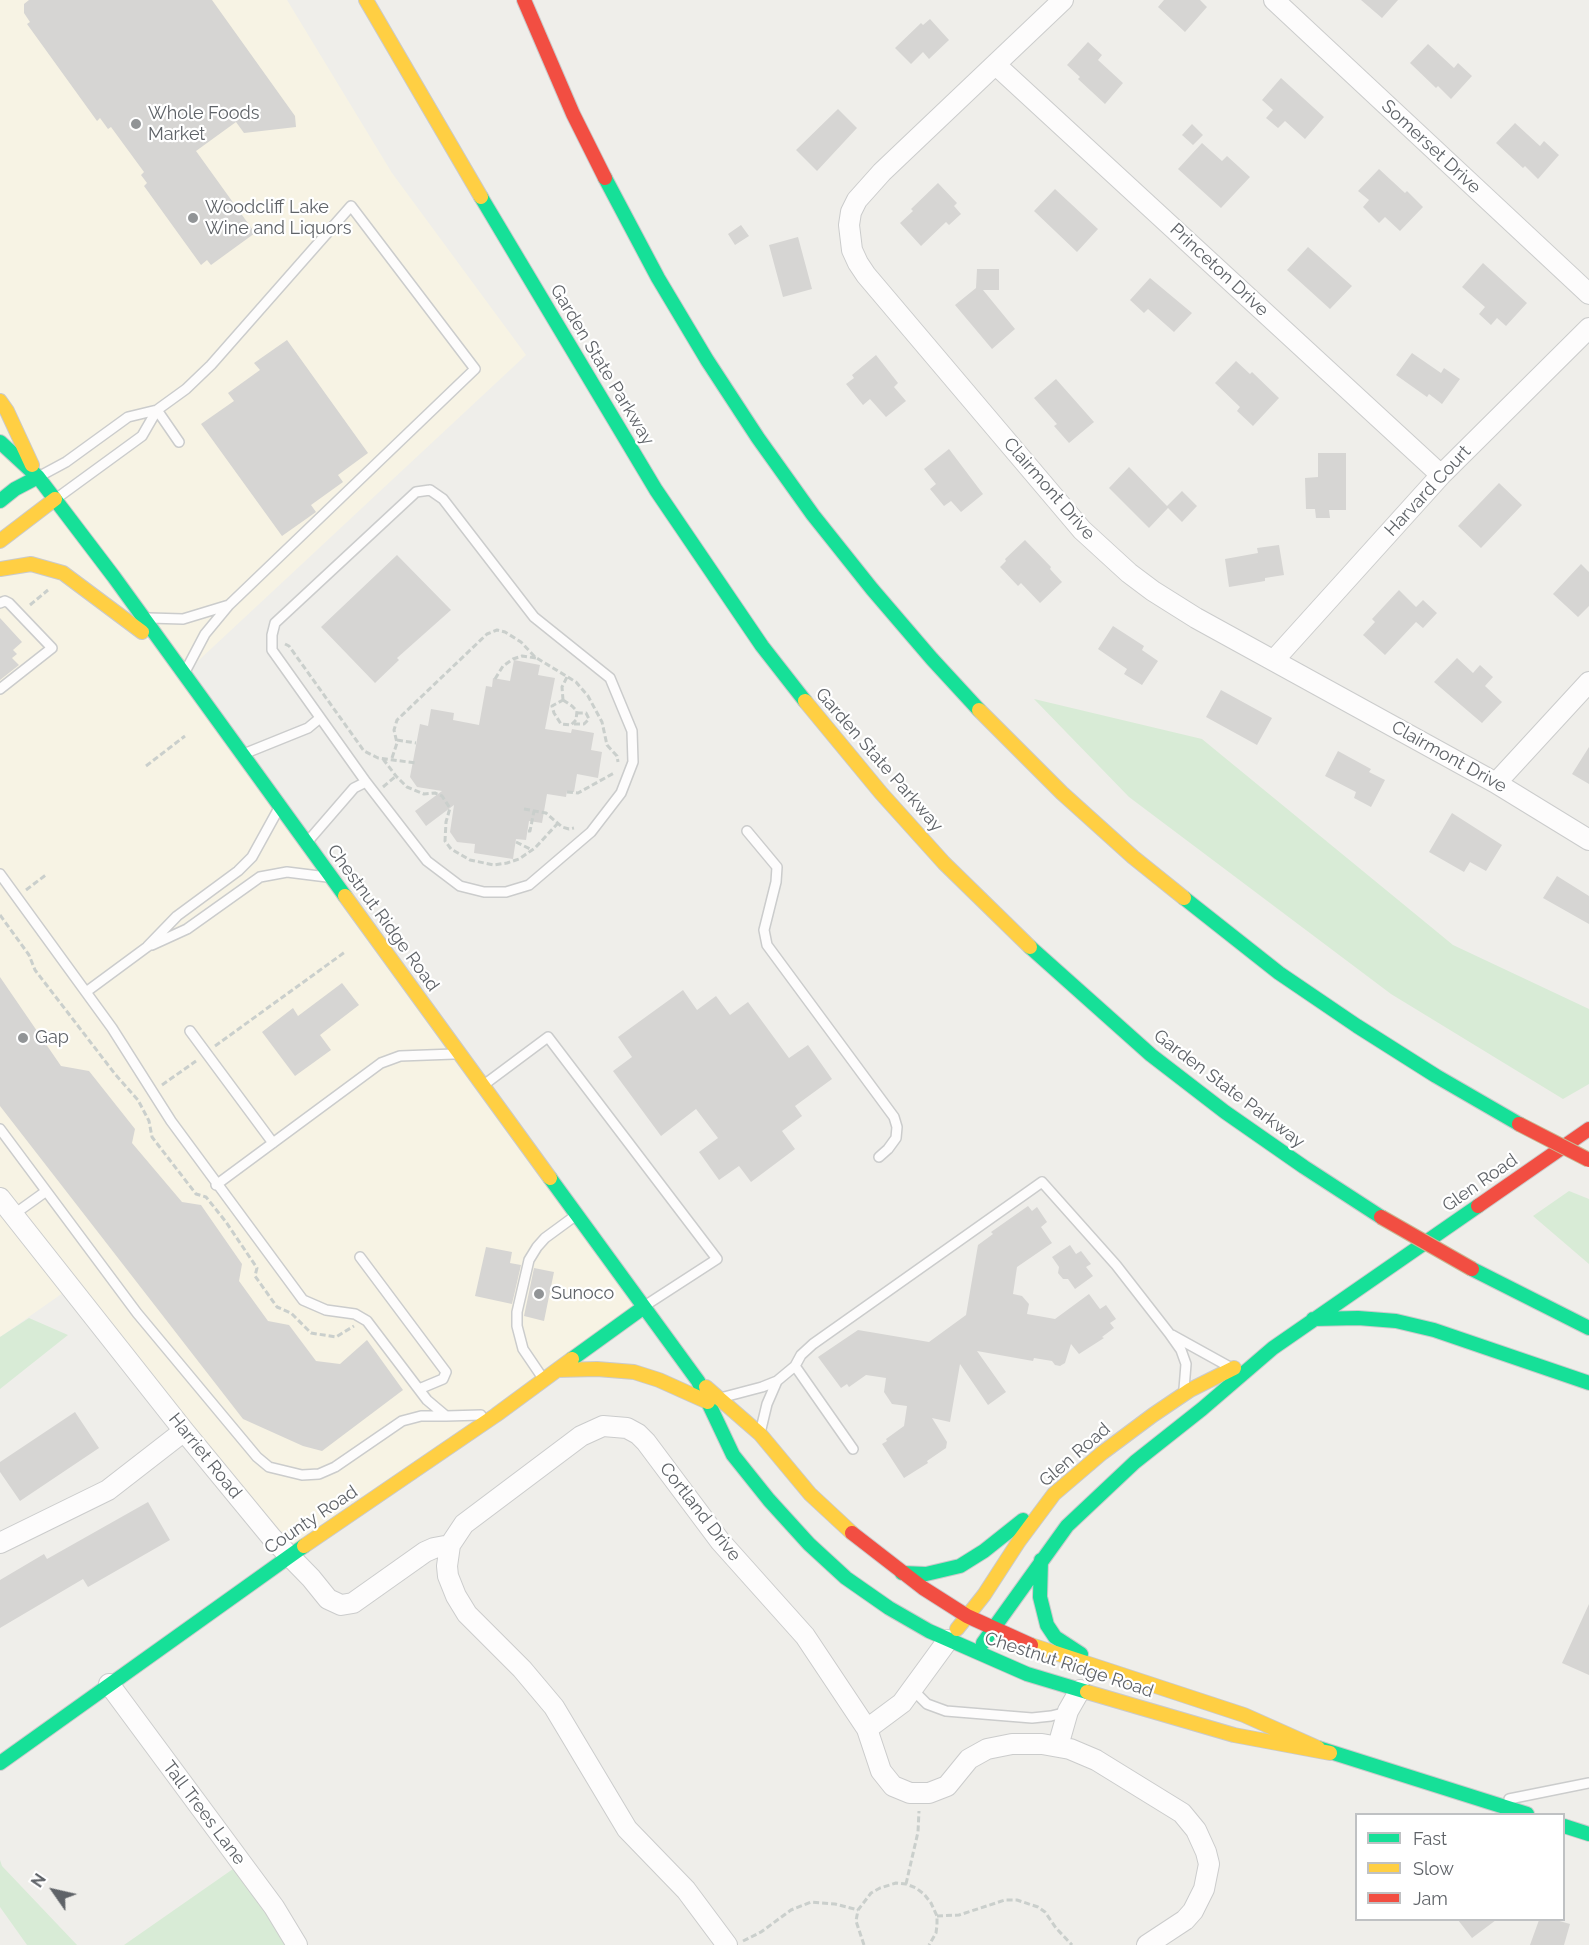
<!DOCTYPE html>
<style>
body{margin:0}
#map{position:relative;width:1589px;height:1945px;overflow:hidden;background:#efeeea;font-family:Raleway,sans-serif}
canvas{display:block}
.legend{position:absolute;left:1355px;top:1813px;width:210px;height:108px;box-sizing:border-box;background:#fff;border:2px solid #bfc1c3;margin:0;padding:8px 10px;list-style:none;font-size:18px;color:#5f6368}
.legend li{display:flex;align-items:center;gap:12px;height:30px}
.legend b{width:30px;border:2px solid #bfc1c3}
.north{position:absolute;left:24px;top:1861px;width:60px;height:60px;-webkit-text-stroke:4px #fff;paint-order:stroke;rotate:304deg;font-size:16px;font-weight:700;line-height:24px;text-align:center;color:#5f6368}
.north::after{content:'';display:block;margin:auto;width:21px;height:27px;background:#5f6368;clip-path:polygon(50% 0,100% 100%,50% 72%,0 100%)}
</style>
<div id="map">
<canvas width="1589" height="1945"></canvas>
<ul class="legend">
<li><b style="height:8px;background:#16e098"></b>Fast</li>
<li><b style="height:8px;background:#ffcf43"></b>Slow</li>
<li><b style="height:8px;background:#f24e42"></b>Jam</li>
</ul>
<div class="north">N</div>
</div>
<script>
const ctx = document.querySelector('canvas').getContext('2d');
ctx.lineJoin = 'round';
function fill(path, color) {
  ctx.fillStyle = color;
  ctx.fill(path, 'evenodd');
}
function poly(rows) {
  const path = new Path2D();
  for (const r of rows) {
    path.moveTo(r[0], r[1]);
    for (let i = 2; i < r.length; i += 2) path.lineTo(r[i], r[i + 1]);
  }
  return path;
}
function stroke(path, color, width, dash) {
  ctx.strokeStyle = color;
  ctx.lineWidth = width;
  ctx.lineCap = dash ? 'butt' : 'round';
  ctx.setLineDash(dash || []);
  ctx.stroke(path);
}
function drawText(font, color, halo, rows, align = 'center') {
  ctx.font = font + ' Raleway,sans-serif';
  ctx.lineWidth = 4.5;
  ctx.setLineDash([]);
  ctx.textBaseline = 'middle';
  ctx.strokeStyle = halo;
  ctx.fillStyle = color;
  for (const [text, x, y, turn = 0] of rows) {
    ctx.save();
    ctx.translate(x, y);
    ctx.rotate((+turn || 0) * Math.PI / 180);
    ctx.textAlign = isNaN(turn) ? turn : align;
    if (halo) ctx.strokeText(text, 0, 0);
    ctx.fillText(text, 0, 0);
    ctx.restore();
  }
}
fill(poly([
 [0,0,287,0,392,173,526,355,183,675,644,1307,290,1556,70,1288,0,1337]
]), '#f7f3e4');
fill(poly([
 [1034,699,1202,739,1453,945,1589,1009,1589,1084,1563,1099,1391,994,1129,797],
 [1569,1191,1589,1199,1589,1264,1533,1216],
 [29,1318,68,1335,0,1389,0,1337],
 [0,1860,2,1866,77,1945,27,1945,0,1907],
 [243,1862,302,1945,124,1945]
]), '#d8ebd6');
fill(poly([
 [29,0,212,0,295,116,296,127,244,133,236,122,196,151,255,233,211,265,207,260,201,265,144,186,147,183,141,175,144,172,111,127,108,129,100,118,97,121,27,24,30,22,24,13,24,4],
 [1164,0,1200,0,1207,7,1185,32,1158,7],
 [1361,0,1398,0,1382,18],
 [930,19,949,40,929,59,923,52,911,64,895,48,921,23,923,25],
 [1088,42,1102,55,1098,60,1123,83,1105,104,1078,79,1080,77,1067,65],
 [1428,44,1454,68,1458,63,1472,76,1451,99,1438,86,1436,88,1410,63],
 [1281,78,1324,117,1305,139,1285,121,1278,128,1266,118,1273,110,1262,100],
 [838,109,857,128,817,171,796,150],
 [1515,123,1540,146,1544,141,1559,155,1538,179,1525,166,1523,168,1496,143],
 [1192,124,1203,135,1193,145,1182,135],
 [1202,143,1222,161,1227,156,1250,177,1221,208,1178,169],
 [1379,169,1405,193,1407,191,1423,207,1400,231,1385,217,1379,223,1363,207,1369,200,1358,191],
 [938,183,957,203,954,206,961,214,949,225,946,222,921,246,900,223,913,211,911,209],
 [1055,189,1098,229,1077,252,1034,211],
 [741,225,749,236,735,245,728,234],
 [798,237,812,289,783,297,769,245],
 [1308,247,1352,286,1330,309,1287,270],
 [1483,263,1527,303,1506,326,1497,318,1491,325,1479,314,1485,307,1462,287],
 [977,269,999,269,999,290,983,290,1015,329,992,349,955,305,976,288],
 [1150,278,1192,313,1174,332,1148,309,1144,313,1130,300],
 [287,340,368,453,338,475,343,482,311,505,316,512,282,536,201,424,234,401,228,393,260,370,254,363],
 [1412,353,1441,373,1444,368,1460,379,1442,404,1429,394,1427,397,1396,375],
 [876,355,898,383,894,387,906,401,886,417,870,399,863,405,846,384,854,378,852,375],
 [1236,361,1250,374,1252,372,1279,398,1253,426,1237,411,1240,407,1215,383],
 [1056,379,1094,422,1069,443,1054,426,1057,424,1034,398],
 [949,449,983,494,961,512,951,501,944,506,930,489,936,484,924,469],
 [1318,453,1346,453,1346,510,1329,510,1330,518,1316,518,1315,509,1306,509,1305,478,1318,477],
 [1129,467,1167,506,1182,491,1197,506,1182,522,1168,508,1149,528,1109,488],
 [1499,483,1522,505,1481,548,1458,526],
 [1025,540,1051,567,1050,569,1062,582,1040,603,1021,583,1018,586,1000,567,1006,561,1005,559],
 [1279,545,1284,575,1265,578,1265,581,1229,587,1225,559,1258,553,1257,548],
 [397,555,451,610,397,658,399,660,375,683,321,627],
 [1581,564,1589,572,1589,606,1578,617,1553,594],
 [1399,590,1416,607,1423,600,1437,613,1423,628,1416,622,1385,655,1363,635,1375,622,1372,619],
 [0,618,22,642,13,650,17,654,12,658,19,665,0,680],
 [1113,626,1144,646,1142,650,1158,661,1142,685,1124,674,1127,669,1098,649],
 [1457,658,1473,673,1480,665,1493,677,1485,686,1502,702,1482,723,1434,682],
 [514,660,540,665,538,675,555,678,545,729,571,733,572,729,594,733,591,750,602,752,598,778,577,774,574,792,567,791,566,797,547,794,542,823,529,821,526,840,516,839,513,859,474,853,475,844,457,842,450,832,454,805,426,826,415,811,442,791,417,787,410,777,420,724,428,726,431,709,454,713,453,720,479,725,486,686,492,687,493,678,510,681],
 [1221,690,1272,718,1257,745,1206,717],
 [1589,747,1589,784,1572,774],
 [1338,751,1371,769,1369,772,1385,780,1371,807,1354,798,1356,792,1325,776],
 [1452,813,1502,845,1486,871,1470,862,1464,872,1429,852],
 [1557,876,1589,896,1589,924,1543,898],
 [0,977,61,1066,89,1071,135,1129,132,1143,182,1202,201,1205,242,1264,239,1281,268,1321,289,1325,316,1361,340,1364,367,1340,403,1390,322,1451,303,1446,243,1419,0,1106],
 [342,983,359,1005,320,1035,331,1050,295,1076,262,1032,293,1008,298,1016],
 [683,990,697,1010,716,996,730,1015,748,1002,789,1058,808,1045,832,1079,795,1106,802,1116,782,1131,795,1149,751,1182,739,1166,719,1180,699,1152,718,1138,696,1109,661,1136,613,1071,632,1057,618,1037],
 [1028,1206,1032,1211,1037,1207,1047,1222,1041,1227,1052,1243,1017,1267,1013,1294,1022,1296,1029,1304,1027,1314,1055,1319,1089,1294,1100,1309,1106,1305,1116,1319,1110,1323,1114,1328,1102,1337,1104,1338,1079,1354,1071,1344,1065,1363,1060,1366,1055,1365,1052,1361,1034,1358,1033,1361,977,1351,1006,1392,988,1405,960,1364,950,1422,932,1418,947,1442,946,1448,927,1461,928,1463,904,1478,882,1444,887,1441,886,1439,904,1426,907,1406,892,1404,884,1392,886,1378,866,1375,849,1387,847,1384,841,1388,818,1357,858,1330,929,1342,966,1315,978,1245,993,1234,991,1232],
 [1070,1245,1076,1254,1081,1251,1091,1264,1086,1267,1093,1276,1075,1289,1068,1279,1063,1279,1058,1273,1059,1267,1052,1257],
 [486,1247,512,1252,510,1263,521,1265,512,1304,475,1296],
 [534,1268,554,1272,544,1321,524,1316],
 [75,1412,99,1448,20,1501,0,1472,0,1462],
 [148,1502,170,1540,88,1587,83,1579,0,1628,0,1580,44,1554,47,1559],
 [1589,1604,1589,1675,1562,1663],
 [1458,1920,1496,1920,1472,1938],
 [1539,1920,1556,1920,1570,1924,1564,1945,1530,1945]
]), '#d6d5d3');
const lane = poly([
 [157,410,179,442],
 [40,476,66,462,128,417,157,410,186,389,211,365,351,206,475,369,229,605],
 [430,490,443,499,534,617,610,678,632,731,633,762,621,793,591,832,529,885,506,892,484,892,460,886,427,861,366,782,272,650,272,635,275,623,416,492,430,490],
 [57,498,142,436,157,410],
 [0,603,5,601,9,603,52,648,0,689],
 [149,618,183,619,229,605,205,634,186,670],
 [246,753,308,728,320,718],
 [747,831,777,867,776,882,764,930,767,945,894,1117,897,1127,896,1138,888,1149,879,1157],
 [309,840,354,788,366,782],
 [0,874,112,1028,171,1121,303,1300,326,1310,355,1314,367,1321,427,1400,446,1416,481,1415],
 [152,945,187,929,260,877,287,872,327,877],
 [86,992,147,947,177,916,238,871,252,857,279,808],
 [190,1031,273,1143],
 [485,1084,548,1037,717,1259,646,1305],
 [0,1129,137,1313,257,1457,269,1467,302,1475,319,1474,335,1467,402,1421,421,1416,446,1416],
 [216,1185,381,1063,400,1056,454,1054],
 [13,1215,45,1192],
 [360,1257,446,1372,443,1379,419,1389],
 [1172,1335,1228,1366],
 [795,1366,853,1449],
 [542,1377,523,1349,517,1326,517,1312,529,1260,537,1247,545,1238,575,1216],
 [724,1397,762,1387,777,1381,795,1366,801,1355,813,1344,1042,1182,1116,1265,1169,1333,1181,1350,1186,1364,1184,1389],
 [761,1429,767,1404,777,1381],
 [913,1690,927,1704,946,1711,1032,1718,1051,1716,1067,1712],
 [1509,1799,1589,1783]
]);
const street = poly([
 [1063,0,882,172,857,200,851,212,849,225,852,250,858,263,866,275,1082,530,1129,573,1153,591,1196,618,1496,783,1589,840],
 [1274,0,1589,294],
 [996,65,1441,475],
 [1274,660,1441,475,1589,328],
 [1496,783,1589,682],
 [0,1198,184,1431,272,1538,311,1578,328,1599,341,1605,353,1603,425,1552,434,1548,450,1545],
 [0,1543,108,1490,184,1431],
 [109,1684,274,1907,297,1945],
 [867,1729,902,1703,948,1640],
 [1058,1746,1068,1711,1080,1690],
 [727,1945,686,1890,627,1829,554,1707,522,1669,467,1614,456,1596,448,1576,447,1566,450,1545,464,1524,581,1436,603,1426,627,1428,638,1434,646,1442,720,1541,805,1636,867,1729,881,1771,893,1786,910,1793,929,1793,947,1786,969,1759,987,1749,1012,1744,1042,1744,1070,1749,1096,1760,1182,1813,1196,1830,1206,1852,1209,1864,1204,1889,1193,1911,1185,1920,1147,1945]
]);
const fast = poly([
 [605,178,658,278,707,360,758,438,813,515,872,589,932,659,979,710],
 [481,197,656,490,762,646,805,701],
 [0,442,38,477,114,577,345,896],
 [0,501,15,489,38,477],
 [1184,898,1279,973,1357,1026,1436,1076,1519,1124],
 [1030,947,1151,1055,1225,1112,1304,1167,1381,1217],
 [550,1178,698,1381,733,1455,769,1500,809,1544,846,1578,889,1608,929,1631,1027,1674,1087,1692],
 [1472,1269,1589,1328],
 [1313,1319,1358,1318,1396,1321,1434,1330,1589,1383],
 [572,1359,644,1307],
 [1041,1560,1040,1597,1047,1625,1055,1637,1081,1654],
 [902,1573,926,1574,960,1566,984,1551,1023,1520],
 [983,1643,1067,1526,1135,1462,1202,1409,1273,1348,1478,1206],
 [1318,1748,1527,1814],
 [0,1763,304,1546],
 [1564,1826,1589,1834]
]);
const slow = poly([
 [366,0,481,197],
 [0,401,7,411,32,465],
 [0,541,55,499],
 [0,569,31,564,63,573,142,632],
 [805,701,881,793,944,863,1030,947],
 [979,710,1062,793,1133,857,1184,898],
 [345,896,550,1178],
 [557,1370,597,1369,634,1372,659,1380,708,1402],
 [706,1387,760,1434,810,1494,852,1533],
 [304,1546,496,1415,572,1359],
 [957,1629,984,1595,1019,1541,1054,1494,1102,1453,1153,1415,1190,1390,1234,1368],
 [1031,1645,1244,1715,1318,1748],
 [1087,1692,1234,1735,1330,1753]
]);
const jam = poly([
 [524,0,573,114,605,178],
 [1478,1206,1589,1129],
 [852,1533,923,1588,967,1616,1031,1645]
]);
stroke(lane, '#cbcccc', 12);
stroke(street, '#cbcccc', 22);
stroke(fast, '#cacacb', 16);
stroke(slow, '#cacacb', 16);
stroke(jam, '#cacacb', 16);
stroke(poly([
 [30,605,48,590],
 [285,644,289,646,364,751,378,758,416,763],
 [495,679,503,666,513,659,522,656,536,658],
 [563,700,572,706,577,711,576,720,571,725,561,724,554,713,552,706,563,700],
 [563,700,562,687,567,677],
 [574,724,584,724,589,719,586,713,578,713],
 [397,740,416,743],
 [392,758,397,743,394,730,397,720,487,634,497,630,505,632,521,642,535,657,576,682,588,696,602,722,607,745,617,756,618,762],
 [383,759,396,776,407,787,424,794,435,793,442,796,450,808,446,822,445,841,451,849,470,860,494,865,507,863,519,859,535,848,558,823],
 [146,766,185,736],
 [383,787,396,776],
 [567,792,578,793,614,773],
 [524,809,546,813,562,827,569,829,574,828],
 [528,831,530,831,534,811],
 [516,842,532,850],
 [26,890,47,874],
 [0,915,29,955,35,970,115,1074,138,1100,149,1121,152,1137,196,1194,206,1197,226,1222,257,1268,255,1276,277,1307,291,1313,311,1333,336,1337,354,1326],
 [215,1046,345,952],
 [162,1085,196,1061],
 [906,1884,918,1832,919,1811],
 [937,1916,959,1915,1005,1900,1017,1900,1038,1907,1045,1912,1056,1928,1072,1945],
 [743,1941,761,1932,791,1910,811,1902,835,1904,858,1910],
 [864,1945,856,1921,858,1910,871,1893,880,1888,896,1883,906,1884,916,1888,924,1894,931,1903,937,1916,937,1925,936,1933,929,1945]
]), '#cacfcc', 3, [6, 3]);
stroke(lane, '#fdfcfc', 9);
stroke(street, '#fdfcfc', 20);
stroke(fast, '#16e098', 14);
stroke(slow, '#ffcf43', 14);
stroke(jam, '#f24e42', 14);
const jamBridge = poly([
 [1519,1124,1589,1160],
 [1381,1217,1472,1269]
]);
stroke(jamBridge, '#c8b996', 16, []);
stroke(jamBridge, '#f24e42', 14);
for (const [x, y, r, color] of [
 [136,124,6,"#919496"],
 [193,218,6,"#919496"],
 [23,1038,6,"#919496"],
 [539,1294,6,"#919496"]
]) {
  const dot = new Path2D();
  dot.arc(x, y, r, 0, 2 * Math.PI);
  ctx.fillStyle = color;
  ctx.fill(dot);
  stroke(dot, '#fff', 2);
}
drawText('18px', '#5f6368', '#fff', [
 ["Whole Foods",148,114],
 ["Market",148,135],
 ["Woodcliff Lake",205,208],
 ["Wine and Liquors",205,229],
 ["Gap",35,1038],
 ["Sunoco",551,1294]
], 'left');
drawText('18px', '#5f6368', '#fff', [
 ["Somerset Drive",1431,147,43],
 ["Princeton Drive",1219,270,43],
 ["Garden State Parkway",602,365,59],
 ["Clairmont Drive",1049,489,49],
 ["Harvard Court",1428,491,-47],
 ["Clairmont Drive",1449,757,29],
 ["Garden State Parkway",879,760,49],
 ["Chestnut Ridge Road",383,918,54],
 ["Garden State Parkway",1229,1089,37],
 ["Glen Road",1480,1183,-35],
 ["Glen Road",1075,1455,-41],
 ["Harriet Road",205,1456,51],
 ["Cortland Drive",700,1512,52],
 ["County Road",311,1520,-34],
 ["Chestnut Ridge Road",1069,1665,18],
 ["Tall Trees Lane",204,1813,53]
]);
</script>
